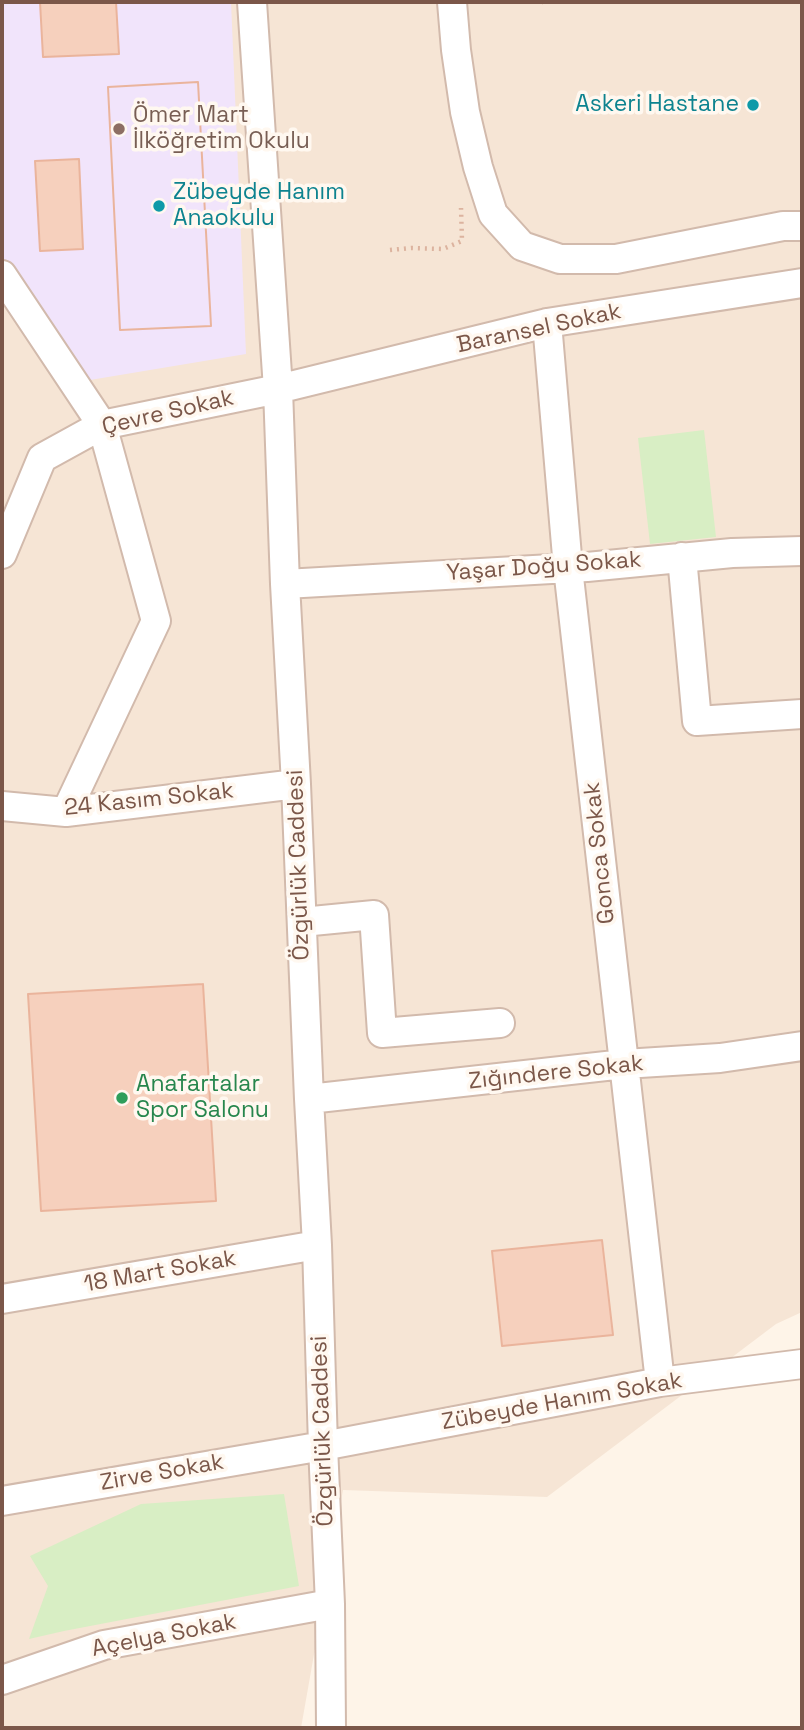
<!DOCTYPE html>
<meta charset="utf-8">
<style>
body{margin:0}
#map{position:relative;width:804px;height:1730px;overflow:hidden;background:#fef4e8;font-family:"Space Grotesk",sans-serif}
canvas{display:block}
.frame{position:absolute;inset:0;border:4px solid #7b5749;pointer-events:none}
</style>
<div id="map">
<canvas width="804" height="1730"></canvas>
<div class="frame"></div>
</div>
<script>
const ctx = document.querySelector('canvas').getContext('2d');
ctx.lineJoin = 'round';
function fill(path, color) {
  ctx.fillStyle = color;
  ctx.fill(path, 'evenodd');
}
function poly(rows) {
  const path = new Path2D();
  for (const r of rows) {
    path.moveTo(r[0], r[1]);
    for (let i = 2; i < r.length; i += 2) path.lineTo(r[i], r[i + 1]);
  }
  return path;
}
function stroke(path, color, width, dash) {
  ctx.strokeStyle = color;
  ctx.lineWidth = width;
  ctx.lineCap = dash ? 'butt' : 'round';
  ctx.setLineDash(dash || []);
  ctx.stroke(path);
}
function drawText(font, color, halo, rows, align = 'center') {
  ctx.font = font + ' "Space Grotesk",sans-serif';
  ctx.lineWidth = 7;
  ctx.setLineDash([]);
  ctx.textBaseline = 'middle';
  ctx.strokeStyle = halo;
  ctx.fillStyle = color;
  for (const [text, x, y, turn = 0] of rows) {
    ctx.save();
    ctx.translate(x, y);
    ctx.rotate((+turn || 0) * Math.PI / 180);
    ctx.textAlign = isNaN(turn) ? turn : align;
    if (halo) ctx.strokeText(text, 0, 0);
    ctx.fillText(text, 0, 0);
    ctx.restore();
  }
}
fill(poly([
 [2,2,802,2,802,1312,776,1324,547,1497,343,1490,301,1728,2,1728]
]), '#f6e5d5');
fill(poly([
 [2,2,231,2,246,354,78,382,2,257]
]), '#f1e4fb');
fill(poly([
 [704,430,716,537,650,544,638,438],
 [284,1494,299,1586,64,1631,29,1639,48,1586,30,1556,141,1504]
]), '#d8eec4');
const building = poly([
 [40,2,116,2,119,54,43,57,40,2],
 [198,82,211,326,120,330,108,87,198,82],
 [198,82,211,326,120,330,108,87,198,82],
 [79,159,83,249,40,251,35,161,79,159],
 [203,984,216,1201,41,1211,28,994,203,984],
 [602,1240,613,1335,502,1346,492,1251,602,1240]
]);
fill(building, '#f6d0bd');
stroke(building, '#eab49c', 2);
const minor = poly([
 [252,2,278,389,285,584,296,784,309,1099,317,1245,323,1446,330,1604,331,1728],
 [452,2,456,50,465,112,478,167,493,214,522,246,560,259,616,259,783,226,802,226],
 [2,275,102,425,156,621,66,812],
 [547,323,568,568,660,1382],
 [2,554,42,458,102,425,278,389,547,323,802,283],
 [682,557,697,721,802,714],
 [285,584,587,567,732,553,802,551],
 [2,806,66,812,296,784],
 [302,922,374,915,382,1033,500,1023],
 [309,1099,624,1064,720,1058,802,1046],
 [2,1299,317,1245],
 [2,1501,323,1446,660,1382,802,1364],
 [2,1680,104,1645,330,1604]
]);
stroke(minor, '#d2baac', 32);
stroke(poly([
 [542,2,543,2],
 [390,250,411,248,443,249,462,241,461,208]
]), '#dcb39f', 4.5, [2, 5]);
stroke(minor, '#fff', 28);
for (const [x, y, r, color] of [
 [753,105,7,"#0f9aa8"],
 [119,129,7,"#8d6e63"],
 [159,206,7,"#0f9aa8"],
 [122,1098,7,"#2e9e5b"]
]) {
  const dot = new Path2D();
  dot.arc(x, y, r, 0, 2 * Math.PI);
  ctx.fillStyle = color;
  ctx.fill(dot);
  stroke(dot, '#fff8f0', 2.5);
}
drawText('23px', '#0d838f', '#fff8f0', [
 ["Askeri Hastane",739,105],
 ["Zübeyde Hanım",173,193,"left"],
 ["Anaokulu",173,219,"left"]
], 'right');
drawText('23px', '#785e54', '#fff8f0', [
 ["Ömer Mart",133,116],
 ["İlköğretim Okulu",133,142]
], 'left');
drawText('23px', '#7b5749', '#fff8f0', [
 ["Baransel Sokak",539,329,-12],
 ["Çevre Sokak",168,413,-13],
 ["Yaşar Doğu Sokak",544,567,-4],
 ["24 Kasım Sokak",149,800,-6],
 ["Gonca Sokak",600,853,-96],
 ["Özgürlük Caddesi",299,865,-92],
 ["Zığındere Sokak",556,1073,-6],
 ["18 Mart Sokak",160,1272,-10],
 ["Zübeyde Hanım Sokak",562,1402,-10],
 ["Özgürlük Caddesi",323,1431,-92],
 ["Zirve Sokak",162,1473,-10],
 ["Açelya Sokak",164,1636,-11]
]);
drawText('23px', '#27864d', '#fff8f0', [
 ["Anafartalar",136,1085],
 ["Spor Salonu",136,1111]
], 'left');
</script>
